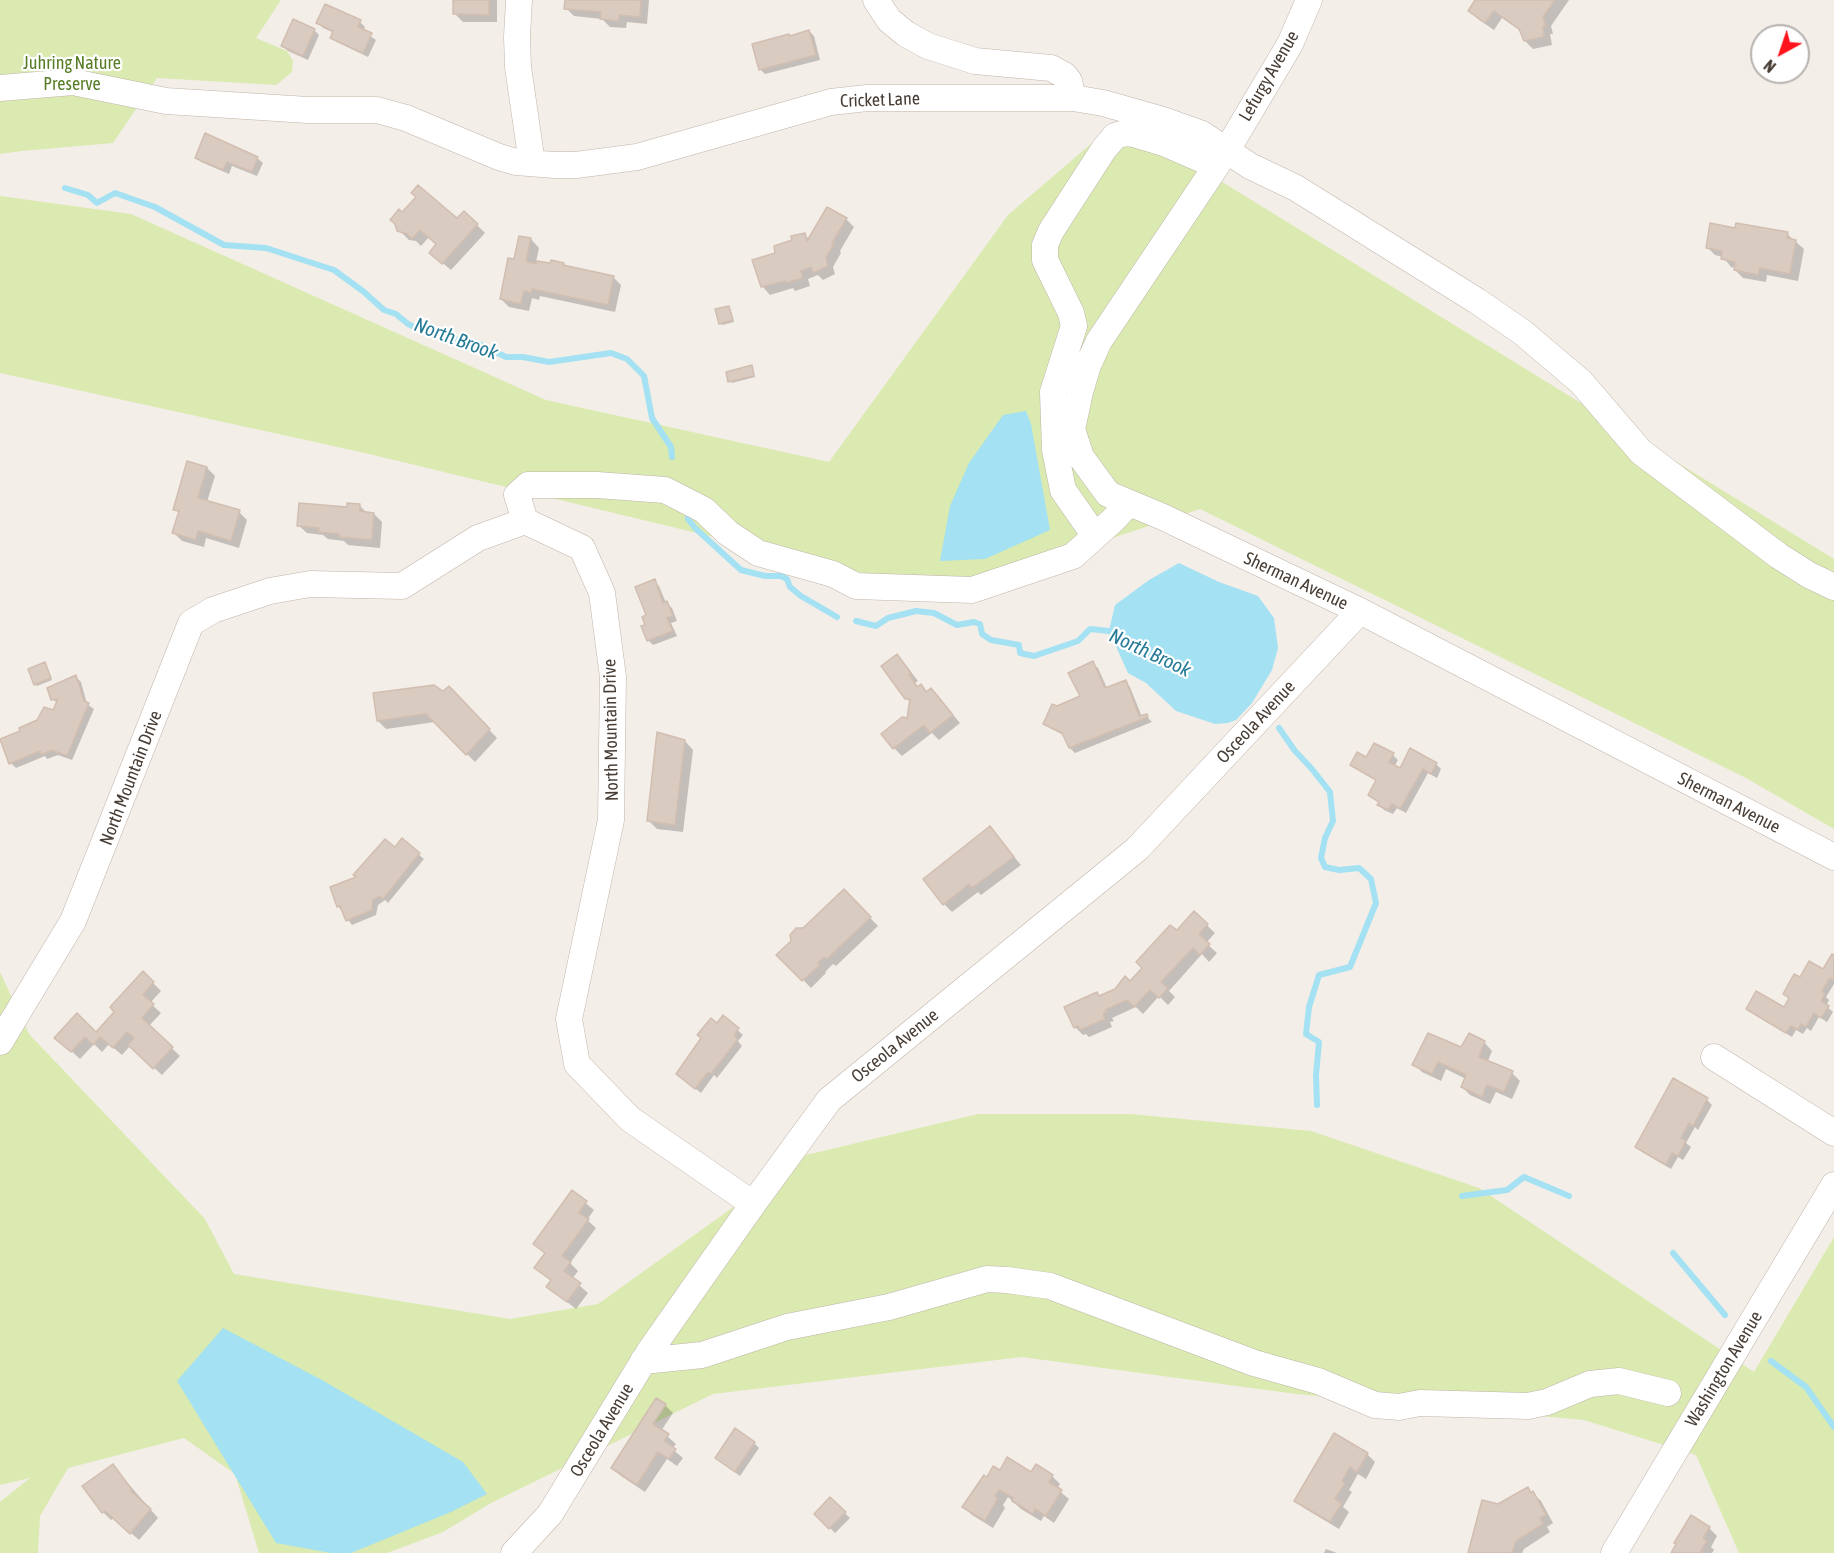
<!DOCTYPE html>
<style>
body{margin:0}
#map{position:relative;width:1834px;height:1553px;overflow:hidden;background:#f4eee8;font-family:"Asap Condensed",sans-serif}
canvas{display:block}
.north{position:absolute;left:1750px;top:24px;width:60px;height:60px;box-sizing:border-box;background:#fff;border:2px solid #b6b2af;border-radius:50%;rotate:220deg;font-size:16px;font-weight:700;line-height:24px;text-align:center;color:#483e36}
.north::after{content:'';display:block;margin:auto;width:21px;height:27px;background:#ff141c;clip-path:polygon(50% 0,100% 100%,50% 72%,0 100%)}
</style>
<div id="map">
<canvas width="1834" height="1553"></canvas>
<div class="north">N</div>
</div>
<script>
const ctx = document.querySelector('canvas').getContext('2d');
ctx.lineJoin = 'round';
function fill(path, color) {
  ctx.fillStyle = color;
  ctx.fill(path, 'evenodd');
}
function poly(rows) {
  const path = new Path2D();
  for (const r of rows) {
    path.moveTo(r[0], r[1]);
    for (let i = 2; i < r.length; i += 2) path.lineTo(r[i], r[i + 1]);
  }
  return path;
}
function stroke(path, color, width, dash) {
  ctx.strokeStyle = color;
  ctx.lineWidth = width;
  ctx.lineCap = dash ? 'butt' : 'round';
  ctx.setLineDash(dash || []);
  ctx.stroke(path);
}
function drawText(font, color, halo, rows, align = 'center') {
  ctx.font = font + ' "Asap Condensed",sans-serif';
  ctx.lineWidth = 4.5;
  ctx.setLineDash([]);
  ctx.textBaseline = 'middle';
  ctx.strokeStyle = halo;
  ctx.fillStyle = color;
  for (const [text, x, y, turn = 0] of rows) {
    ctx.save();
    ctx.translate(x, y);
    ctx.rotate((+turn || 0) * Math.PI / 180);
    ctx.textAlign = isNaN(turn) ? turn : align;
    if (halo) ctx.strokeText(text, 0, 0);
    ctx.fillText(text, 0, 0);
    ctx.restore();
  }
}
fill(poly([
 [0,0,281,0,256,38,287,51,293,61,292,72,276,85,157,78,113,143,22,151,0,154],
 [1120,119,1834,559,1834,829,1746,778,1200,509,946,593,365,453,0,373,0,196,131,214,546,400,829,462,1008,215],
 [0,972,29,1034,205,1219,234,1274,510,1319,598,1304,806,1155,978,1114,1130,1114,1311,1131,1479,1188,1754,1372,1834,1237,1834,1553,1739,1553,1696,1455,1584,1420,1296,1394,1022,1357,713,1394,491,1503,443,1532,387,1553,259,1553,235,1474,184,1438,68,1468,40,1516,38,1553,0,1553,0,1502,30,1478,0,1485]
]), '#daeab0');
fill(poly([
 [1026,411,1031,424,1050,530,985,559,940,561,950,506,969,463,1003,415],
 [1179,563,1219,582,1258,596,1274,618,1278,648,1272,670,1252,703,1236,720,1228,723,1215,724,1176,711,1146,683,1128,673,1109,631,1115,605,1149,580],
 [223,1328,322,1380,463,1462,487,1494,451,1512,351,1553,331,1553,276,1543,177,1381]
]), '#a3e1f3');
fill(poly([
 [455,0,497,0,497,22,463,22,455,14],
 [566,0,649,0,647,24,627,22,626,28,610,27,602,19,574,16,566,8],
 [1477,0,1569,0,1551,26,1553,34,1550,34,1552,45,1533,49,1525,41,1522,32,1502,18,1494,30,1478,19,1470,11],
 [360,22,365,27,363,31,376,40,368,57,337,42,332,37,334,33,323,28,318,23],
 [314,30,319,35,308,60,288,51,283,46],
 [809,31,814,36,820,60,765,74,760,69,791,37],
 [196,157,257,158,263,163,257,176,232,166,229,174,201,162],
 [403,214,477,225,485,233,451,270,439,260,438,244,429,237,421,246,416,241,409,240,401,232,392,220],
 [846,219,854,227,840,251,841,253,833,267,835,274,823,280,818,275,808,279,810,286,795,291,793,288,770,295,762,286,777,254,793,241,804,234,810,240],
 [1737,230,1787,234,1804,249,1798,281,1767,275,1766,282,1743,278,1735,270,1736,268,1731,267,1723,257,1715,255,1707,247],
 [531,239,539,248,536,262,551,265,563,264,567,268,613,277,621,285,615,312,540,296,539,300,532,298,529,311,509,307,501,299,516,261],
 [728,307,734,322,722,325,720,323],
 [752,366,755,377,732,383,730,381],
 [207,468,215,476,207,502,239,512,247,520,239,548,206,538,204,547,182,541,174,533,180,514,175,509],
 [360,506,367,513,374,514,382,522,380,548,348,545,344,541,328,539,323,535,307,533,298,525],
 [654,581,659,586,666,603,672,608,677,621,671,623,677,636,653,645,648,640,647,625],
 [1092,663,1098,668,1107,688,1125,682,1130,687,1142,717,1146,716,1152,722,1075,753,1070,748,1065,736,1050,728,1044,723,1057,708,1082,697],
 [44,664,52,680,37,686,35,684],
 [905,664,918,681,915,683,919,688,921,686,927,693,939,698,960,723,939,740,932,733,902,756,894,748,908,720,911,703,906,698],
 [76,677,81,682,87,704,94,709,72,760,58,755,47,759,45,756,16,768,11,763,22,732,54,712,58,704,53,699],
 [449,688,497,738,475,762,435,722,386,729,378,721,443,693],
 [685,741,693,750,683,832,657,829,649,821],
 [1393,755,1398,760,1394,767,1400,770,1436,764,1441,769,1437,778,1428,773,1406,813,1397,808,1393,814,1384,810,1379,805,1380,803,1370,795,1377,781,1352,765,1366,759],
 [990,828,1021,865,981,895,978,892,952,912,944,904],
 [402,840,424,859,388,903,385,900,378,905,376,915,352,925,338,906,358,878,395,849],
 [844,891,878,926,836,966,833,964,825,972,826,973,811,988,779,955],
 [1194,913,1215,933,1206,943,1217,953,1209,962,1202,954,1169,991,1175,997,1168,1005,1159,996,1143,1014,1136,1007,1112,1018,1114,1021,1110,1022,1112,1027,1089,1037,1086,1034,1083,1035,1075,1027,1097,993,1100,997,1130,983],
 [1834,957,1834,984,1826,997,1829,1000,1826,1006,1833,1012,1827,1022,1819,1017,1811,1031,1807,1028,1803,1034,1796,1030,1792,1037,1753,1013,1748,1008,1784,1009,1790,999,1784,994,1801,980,1824,971],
 [143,973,161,991,150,1003,161,1013,149,1026,180,1056,162,1075,130,1046,122,1055,109,1044,102,1052,94,1044,80,1059,57,1038,96,1034,116,1012],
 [723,1017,743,1035,738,1041,742,1046,717,1078,714,1075,701,1093,683,1079,703,1039],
 [1484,1042,1492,1051,1487,1063,1512,1073,1520,1081,1512,1099,1496,1092,1490,1104,1470,1095,1462,1087,1466,1079,1446,1069,1441,1081,1422,1072,1414,1064],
 [1674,1080,1707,1100,1712,1105,1698,1130,1695,1127,1686,1143,1691,1147,1683,1160,1678,1157,1671,1169,1642,1152,1637,1147],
 [572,1192,594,1210,587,1220,596,1228,570,1263,578,1271,572,1279,588,1293,576,1309,548,1287,552,1282,536,1268,546,1254,535,1244],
 [665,1405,673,1413,661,1431,676,1444,672,1449,683,1458,677,1466,667,1459,645,1492,621,1476,613,1468],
 [754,1443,759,1448,740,1476,716,1458],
 [1367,1454,1375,1462,1366,1479,1358,1474,1349,1490,1352,1492,1343,1507,1349,1512,1339,1529,1304,1508,1296,1500],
 [113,1466,158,1518,139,1540,114,1518,111,1520,103,1512],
 [1001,1472,1052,1476,1060,1484,1057,1489,1069,1499,1054,1523,1044,1516,1041,1521,1021,1509,1008,1497,1003,1505,1005,1508,993,1528,972,1515,964,1507,987,1479],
 [1528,1489,1541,1501,1553,1523,1547,1527,1550,1532,1524,1549,1522,1553,1470,1553],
 [830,1499,850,1518,835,1533,816,1514],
 [1709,1528,1717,1536,1711,1547,1714,1550,1712,1553,1672,1553],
 [1326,1549,1337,1553,1324,1553]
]), '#0003');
stroke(poly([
 [65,188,88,195,97,203,115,193,155,207,224,245,266,248,334,270,364,292,384,310,396,314,408,324,435,336,475,342,506,357,523,357,549,362,611,353,627,359,644,376,652,418,671,447,672,457],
 [688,511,688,519,695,528,741,570,765,576,781,576,787,579,790,587,801,596,837,617],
 [856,621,876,626,888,618,916,611,934,613,957,625,974,622,980,624,982,634,991,640,1019,645,1020,653,1034,656,1078,641,1090,629,1109,631,1116,635],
 [1279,728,1295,751,1312,769,1330,792,1333,821,1325,838,1321,858,1325,867,1339,870,1359,868,1371,879,1376,903,1350,967,1319,975,1309,1007,1306,1034,1319,1042,1316,1075,1317,1105],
 [1462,1196,1507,1190,1524,1177,1569,1196],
 [1673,1253,1725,1315],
 [1771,1361,1806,1387,1834,1427]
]), '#a3e1f3', 6);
const building = poly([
 [453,0,489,0,489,15,453,14,453,0],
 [565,0,641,0,640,17,619,15,619,21,600,19,601,12,564,9,565,0],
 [1475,0,1555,0,1543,17,1546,26,1543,26,1544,37,1524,41,1519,29,1494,11,1485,23,1468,11,1475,0],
 [325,4,361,20,358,27,372,33,363,53,330,38,333,31,316,23,325,4],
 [293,19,315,29,303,56,281,46,293,19],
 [809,30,816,55,759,70,752,44,789,34,790,36,809,30],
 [205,133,258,157,252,172,227,162,223,170,195,158,205,133],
 [418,185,457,218,464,211,478,224,442,264,429,253,436,244,420,230,412,239,407,234,397,231,395,224,390,220,399,209,402,212,416,197,411,193,418,185],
 [827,207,847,218,832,243,834,243,826,258,828,266,813,273,811,267,801,271,803,278,786,283,785,281,761,287,752,260,775,253,774,246,792,240,791,236,805,233,807,241,827,207],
 [1710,223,1735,228,1736,223,1788,232,1787,238,1796,240,1790,274,1760,268,1758,275,1734,270,1735,262,1721,259,1722,251,1706,248,1710,223],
 [519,236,531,238,526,261,536,264,537,261,550,263,551,260,564,263,563,265,614,276,608,305,532,289,531,293,524,291,521,304,500,299,508,258,514,259,519,236],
 [729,306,733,320,719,324,715,309,729,306],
 [752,365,754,376,728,382,726,372,752,365],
 [187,461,207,467,198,498,240,510,231,541,198,531,196,540,172,533,179,511,173,510,187,461],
 [299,503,347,507,347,503,360,504,360,511,374,513,372,540,339,537,339,534,318,532,319,528,297,526,299,503],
 [655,579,663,603,667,601,673,616,667,618,673,631,647,641,641,626,645,625,642,617,646,615,635,587,655,579],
 [897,654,911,673,909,674,917,687,921,684,926,692,931,688,953,715,930,733,924,725,893,749,881,734,902,717,907,718,910,699,905,699,881,666,897,654],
 [1093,661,1105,688,1126,680,1139,716,1147,714,1148,717,1069,748,1062,733,1043,724,1052,704,1057,706,1080,696,1068,673,1093,661],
 [45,662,51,678,34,685,28,669,45,662],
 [76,675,84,701,89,703,67,756,52,750,41,755,40,751,9,764,0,739,20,731,19,728,37,720,44,707,53,710,58,699,51,700,47,688,76,675],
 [434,685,443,691,449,686,490,729,466,755,426,714,377,721,373,693,434,685],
 [657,732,685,740,675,825,647,821,657,732],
 [1374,743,1394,753,1389,762,1400,768,1410,748,1437,763,1431,774,1423,769,1400,809,1392,804,1388,810,1377,805,1379,802,1368,795,1376,780,1350,765,1357,752,1366,757,1374,743],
 [990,826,1014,857,972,888,969,884,943,905,923,879,990,826],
 [402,838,420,853,383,899,379,896,373,900,372,910,346,921,340,906,337,907,330,887,356,877,353,875,385,839,395,847,402,838],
 [844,889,871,917,827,959,824,957,818,963,820,965,802,981,776,955,791,941,790,935,796,928,803,928,844,889],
 [1194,911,1208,924,1199,934,1210,944,1200,955,1193,948,1161,982,1168,988,1159,998,1150,990,1134,1007,1127,1000,1105,1010,1107,1012,1103,1014,1105,1019,1080,1030,1078,1026,1074,1028,1064,1007,1097,992,1099,996,1115,989,1125,976,1130,981,1142,968,1136,962,1170,925,1177,930,1194,911],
 [1832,954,1834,955,1834,980,1830,978,1822,991,1825,994,1821,1001,1829,1006,1821,1018,1814,1013,1806,1027,1801,1024,1798,1030,1791,1026,1786,1033,1746,1009,1756,991,1784,1007,1789,998,1783,994,1794,974,1800,977,1809,961,1823,969,1832,954],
 [143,971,154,982,143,995,154,1004,142,1018,173,1047,153,1069,128,1045,134,1038,127,1032,113,1048,100,1037,93,1045,85,1037,71,1052,54,1038,77,1013,96,1032,114,1012,110,1007,143,971],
 [723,1015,739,1028,734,1036,738,1039,711,1074,708,1072,695,1089,676,1074,701,1038,697,1035,711,1018,717,1023,723,1015],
 [1428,1033,1461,1047,1469,1033,1485,1041,1479,1057,1513,1071,1504,1092,1487,1085,1482,1097,1461,1087,1466,1075,1438,1062,1432,1074,1412,1065,1428,1033],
 [1673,1078,1708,1098,1693,1126,1689,1123,1681,1138,1686,1141,1678,1156,1672,1153,1666,1165,1635,1147,1673,1078],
 [572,1190,587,1201,579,1213,589,1219,562,1256,571,1262,564,1271,581,1283,567,1302,546,1287,551,1280,534,1268,545,1253,533,1244,572,1190],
 [656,1398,666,1404,653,1424,669,1434,664,1441,676,1449,669,1459,658,1452,637,1485,611,1468,656,1398],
 [735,1428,755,1442,735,1472,715,1458,735,1428],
 [1334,1433,1368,1453,1357,1472,1350,1467,1342,1481,1345,1483,1335,1499,1342,1503,1330,1522,1294,1501,1334,1433],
 [1007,1457,1031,1472,1036,1464,1053,1475,1049,1482,1062,1490,1046,1516,1035,1509,1033,1514,1012,1501,1013,1498,999,1490,995,1496,998,1498,985,1521,962,1507,984,1475,987,1477,993,1466,1000,1470,1007,1457],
 [113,1464,132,1490,131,1491,151,1509,130,1534,105,1511,102,1513,82,1486,113,1464],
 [1528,1487,1531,1493,1533,1491,1546,1515,1540,1518,1543,1524,1516,1541,1512,1553,1468,1553,1482,1500,1498,1504,1528,1487],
 [830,1497,846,1512,829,1529,814,1514,830,1497],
 [1691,1515,1710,1527,1703,1538,1707,1541,1701,1551,1704,1553,1671,1553,1676,1544,1674,1543,1691,1515]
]);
fill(building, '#d9cbc0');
stroke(building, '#d2beb0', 1.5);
const minor = poly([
 [519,0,517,37,518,67,532,163],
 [876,0,889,20,906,34,928,46,975,61,1051,68,1064,75,1069,81,1073,98],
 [1309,0,1290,44,1227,150,1099,341,1088,365,1080,392,1072,429,1081,457,1108,494,1163,517,1360,611,1834,857],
 [0,88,73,82,166,101,308,110,377,110,406,118,499,157,516,162,555,165,576,165,637,157,831,102,867,98,1073,98,1103,103,1163,120,1202,134,1250,166,1296,188,1477,301,1522,332,1581,382,1641,452,1779,556,1809,575,1834,587],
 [525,521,517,495,528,485,597,485,665,490,704,510,728,533,758,553,833,574,856,586,972,590,1073,556,1113,520,1129,503],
 [1095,536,1063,490,1055,450,1053,392,1074,326,1071,313,1045,260,1045,245,1051,231,1104,149,1115,136,1125,133,1134,134,1164,143,1215,165],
 [0,1042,73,921,191,623,213,610,270,591,310,584,402,586,478,538,525,521,582,548,602,593,613,677,611,820,569,1019,577,1064,630,1119,753,1204],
 [1714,1057,1834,1133],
 [643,1361,702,1355,787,1327,889,1307,987,1279,1007,1280,1050,1286,1254,1363,1318,1381,1375,1405,1399,1407,1420,1403,1528,1406,1547,1402,1590,1384,1619,1381,1668,1393],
 [514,1553,550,1514,649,1352,753,1204,829,1100,1137,849,1360,611],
 [1614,1553,1834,1185]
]);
stroke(minor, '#c0b4aa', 27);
stroke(minor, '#fff', 26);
drawText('18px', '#577c27', '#fff', [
 ["Juhring Nature",72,63],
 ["Preserve",72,84]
]);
drawText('18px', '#483e36', '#fff', [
 ["Lefurgy Avenue",1269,76,-60],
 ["Cricket Lane",880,100,-2],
 ["Sherman Avenue",1296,581,25],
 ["Osceola Avenue",1256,722,-47],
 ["North Mountain Drive",611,730,-91],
 ["North Mountain Drive",131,778,-69],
 ["Sherman Avenue",1729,803,27],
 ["Osceola Avenue",895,1046,-39],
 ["Washington Avenue",1724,1369,-59],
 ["Osceola Avenue",602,1430,-59]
]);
drawText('italic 20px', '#267b97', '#fff', [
 ["North Brook",456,339,20],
 ["North Brook",1150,653,25]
]);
</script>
